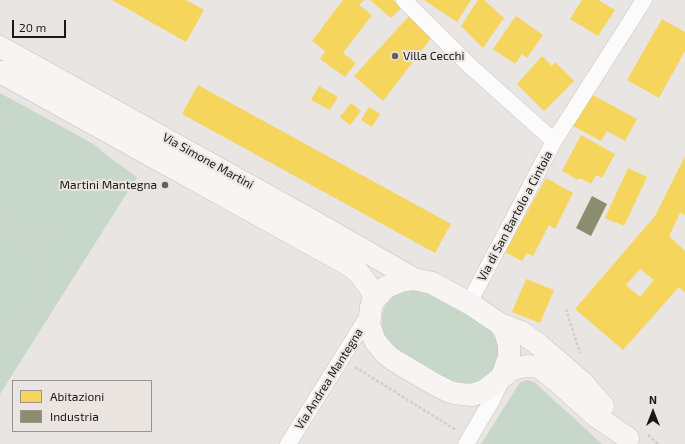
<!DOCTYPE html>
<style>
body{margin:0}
#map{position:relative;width:685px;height:444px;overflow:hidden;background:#e8e5e3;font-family:"Exo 2",sans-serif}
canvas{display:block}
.legend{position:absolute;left:12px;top:380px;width:140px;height:52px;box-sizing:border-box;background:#eae5e1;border:1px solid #979391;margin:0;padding:5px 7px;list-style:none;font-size:12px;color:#1b1918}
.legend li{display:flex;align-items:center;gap:8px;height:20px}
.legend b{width:20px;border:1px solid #979391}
.north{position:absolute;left:633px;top:392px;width:40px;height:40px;-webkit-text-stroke:3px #eae5e1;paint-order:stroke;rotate:0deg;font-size:11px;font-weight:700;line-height:16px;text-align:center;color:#1b1918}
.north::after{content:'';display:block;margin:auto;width:14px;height:18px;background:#1b1918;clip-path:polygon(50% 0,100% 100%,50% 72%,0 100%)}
.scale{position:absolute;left:12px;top:20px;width:54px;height:18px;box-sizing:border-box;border:2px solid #1b1918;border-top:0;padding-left:5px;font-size:12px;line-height:14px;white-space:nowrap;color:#1b1918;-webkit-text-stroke:3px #eae5e1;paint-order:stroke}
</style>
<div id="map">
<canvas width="685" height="444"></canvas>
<ul class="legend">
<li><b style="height:11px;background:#f6d55c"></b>Abitazioni</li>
<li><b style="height:11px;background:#8c8c6e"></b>Industria</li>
</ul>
<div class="north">N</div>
<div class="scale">20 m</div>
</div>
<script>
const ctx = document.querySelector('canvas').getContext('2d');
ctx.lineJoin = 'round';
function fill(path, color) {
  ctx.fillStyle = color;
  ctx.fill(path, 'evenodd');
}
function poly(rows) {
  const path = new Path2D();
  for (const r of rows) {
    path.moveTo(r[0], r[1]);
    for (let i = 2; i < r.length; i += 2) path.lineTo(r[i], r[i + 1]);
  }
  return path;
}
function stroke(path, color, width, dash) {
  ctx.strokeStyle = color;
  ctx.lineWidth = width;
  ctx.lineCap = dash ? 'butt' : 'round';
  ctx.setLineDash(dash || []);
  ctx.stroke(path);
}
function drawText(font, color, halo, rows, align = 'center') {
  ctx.font = font + ' "Exo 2",sans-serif';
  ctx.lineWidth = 4;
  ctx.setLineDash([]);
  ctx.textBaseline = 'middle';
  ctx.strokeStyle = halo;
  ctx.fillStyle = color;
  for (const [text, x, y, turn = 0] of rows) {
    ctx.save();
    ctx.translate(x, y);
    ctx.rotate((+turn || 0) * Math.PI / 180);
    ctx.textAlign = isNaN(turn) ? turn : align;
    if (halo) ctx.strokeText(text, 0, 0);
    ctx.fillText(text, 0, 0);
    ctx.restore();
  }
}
fill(poly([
 [0,93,95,145,110,158,137,177,0,394],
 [411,290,418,290,427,293,486,326,491,331,496,339,498,349,498,360,490,376,471,385,450,381,392,349,382,332,382,315,385,305,393,297,401,292],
 [527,380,534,382,602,444,481,444,519,384,521,382]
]), '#c7d7c9');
fill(poly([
 [112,0,186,0,204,10,186,42],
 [343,0,364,0,359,5,372,15,343,53,356,63,345,77,320,59,325,51,312,41],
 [370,0,393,0,401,8,391,18],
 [424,0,471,0,457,22],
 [478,0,484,0,504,18,483,48,461,26],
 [582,0,598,0,615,10,598,36,570,19],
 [410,15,432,37,383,101,354,76],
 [516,16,543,35,527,58,522,54,515,64,493,49],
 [662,19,685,32,685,51,659,98,627,80],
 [542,56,552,66,555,62,574,81,544,111,517,84],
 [198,85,451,224,435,253,182,114],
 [319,86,338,97,330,110,311,100],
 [589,93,637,119,625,141,607,131,601,141,571,125],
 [351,103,361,111,350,125,340,117],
 [369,107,380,114,372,127,361,120],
 [581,135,615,154,602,178,596,175,591,184,580,178,578,180,562,171],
 [685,156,685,215,680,213,669,236,685,251,685,293,679,287,623,350,575,309,655,216],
 [640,269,654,280,640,297,626,285],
 [628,168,647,177,624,226,605,218],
 [546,178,573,193,555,229,549,225,533,256,527,253,522,261,505,252],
 [526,279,554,290,540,323,512,312]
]), '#f6d55c');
fill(poly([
 [592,196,607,204,591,236,576,228]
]), '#8c8c6e');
const street = poly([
 [404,0,470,66,554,141],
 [469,303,554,141,644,0],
 [288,444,370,313],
 [466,444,492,400,502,379]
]);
const secondary = poly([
 [0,47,313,221,414,279,432,283,469,303,500,324,505,331,509,345,509,357,502,377],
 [0,72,349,265,358,272,371,289,374,300],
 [414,279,401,281,386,287,374,300,371,307,369,325,371,330,375,341,385,353,392,359,434,384,450,392,460,394,472,395,484,391,510,371,516,368,527,366,539,367,557,381,597,417,628,438],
 [500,324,521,332,539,345,582,382,603,406]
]);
stroke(street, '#c5c3c1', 17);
stroke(secondary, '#c5c3c1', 23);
stroke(poly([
 [0,123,11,99],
 [0,221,22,233,33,243,39,256,41,279,33,305,12,332,0,351],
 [33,243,50,228],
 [566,309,580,353],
 [355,367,456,430],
 [648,435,658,444]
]), '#cfcfcf', 2.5, [3, 2]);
stroke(street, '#fcfbfb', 16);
stroke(secondary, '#f7f4f3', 22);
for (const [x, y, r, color] of [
 [395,56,4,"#63605f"],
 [165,185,4,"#63605f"]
]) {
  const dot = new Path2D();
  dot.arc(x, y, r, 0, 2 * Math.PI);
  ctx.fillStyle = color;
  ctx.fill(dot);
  stroke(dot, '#eae5e1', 1.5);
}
drawText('12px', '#1b1918', '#eae5e1', [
 ["Villa Cecchi",403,56],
 ["Martini Mantegna",157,185,"right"]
], 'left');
drawText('12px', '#1b1918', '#eae5e1', [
 ["Via Simone Martini",208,161,29],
 ["Via di San Bartolo a Cintoia",515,216,-62],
 ["Via Andrea Mantegna",329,379,-58]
]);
</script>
